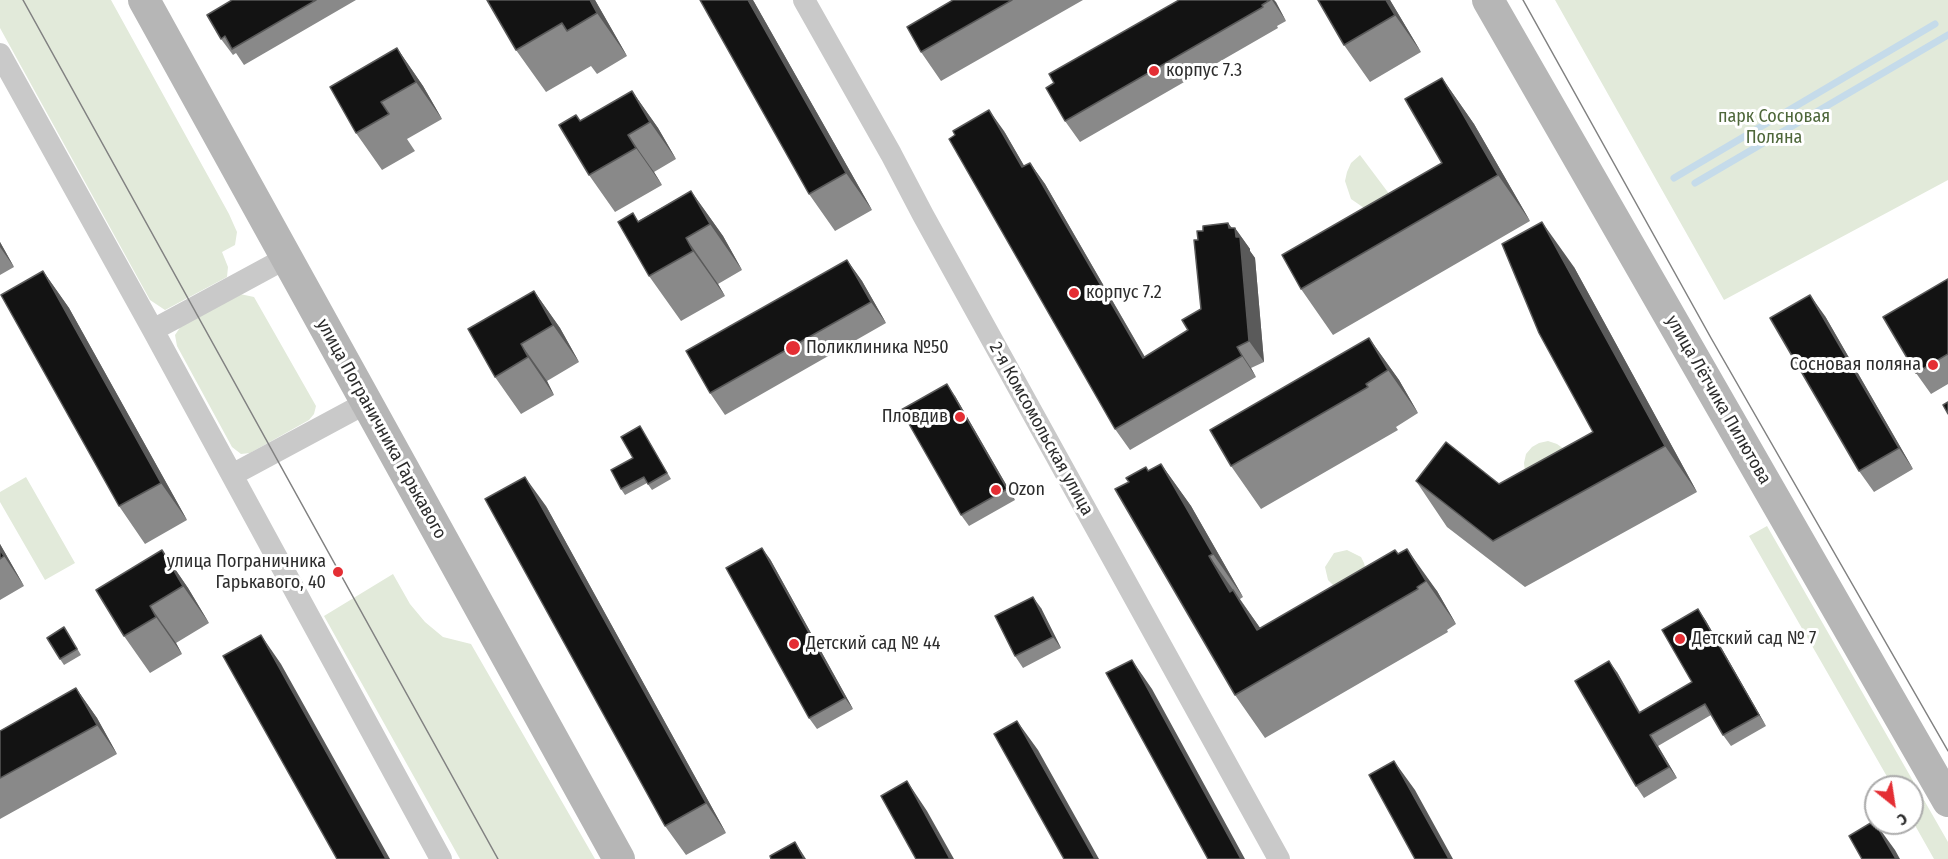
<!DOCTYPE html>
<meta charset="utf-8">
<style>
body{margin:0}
#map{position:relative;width:1948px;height:859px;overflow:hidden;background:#fff;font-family:"Fira Sans Condensed",sans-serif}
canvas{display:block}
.north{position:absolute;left:1864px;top:775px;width:60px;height:60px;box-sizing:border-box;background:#fff;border:2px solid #ababab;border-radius:50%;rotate:150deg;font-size:16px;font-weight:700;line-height:24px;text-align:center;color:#2c2c2c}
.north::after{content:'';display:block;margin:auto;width:21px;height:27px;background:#e42e34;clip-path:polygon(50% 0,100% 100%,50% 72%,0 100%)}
</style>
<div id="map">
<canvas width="1948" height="859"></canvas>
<div class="north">С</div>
</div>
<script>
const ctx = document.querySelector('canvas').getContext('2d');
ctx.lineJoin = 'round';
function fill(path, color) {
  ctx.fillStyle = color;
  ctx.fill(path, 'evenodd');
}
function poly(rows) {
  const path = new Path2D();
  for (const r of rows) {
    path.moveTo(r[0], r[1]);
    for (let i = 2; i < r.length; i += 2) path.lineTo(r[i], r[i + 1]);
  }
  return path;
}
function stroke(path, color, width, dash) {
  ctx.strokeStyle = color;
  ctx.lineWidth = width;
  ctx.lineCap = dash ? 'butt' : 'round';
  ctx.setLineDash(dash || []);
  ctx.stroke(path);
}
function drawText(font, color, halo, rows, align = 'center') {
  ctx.font = font + ' "Fira Sans Condensed",sans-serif';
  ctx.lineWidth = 6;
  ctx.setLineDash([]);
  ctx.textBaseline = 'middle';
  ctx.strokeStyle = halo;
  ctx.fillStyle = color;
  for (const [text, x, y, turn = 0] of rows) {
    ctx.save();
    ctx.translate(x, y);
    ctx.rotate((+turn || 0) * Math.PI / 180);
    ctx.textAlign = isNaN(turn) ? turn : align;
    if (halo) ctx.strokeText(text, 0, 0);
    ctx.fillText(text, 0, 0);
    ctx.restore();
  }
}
fill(poly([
 [0,0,111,0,229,214,237,232,235,245,222,252,228,267,227,277,165,310,150,300,0,28],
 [1555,0,1948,0,1948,180,1724,300],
 [1360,155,1396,203,1367,210,1351,199,1345,181,1347,172,1351,163],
 [240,294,254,297,316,406,314,414,309,420,250,453,241,454,232,447,177,346,175,335,181,326],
 [1548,441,1557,444,1564,449,1525,472,1524,463,1526,454,1532,447,1539,443],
 [26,477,75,563,45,580,0,502,0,492],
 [1767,526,1948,842,1948,859,1934,859,1912,820,1912,787,1893,787,1749,536],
 [1347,550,1361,557,1364,563,1366,571,1336,588,1328,580,1325,567,1334,553],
 [393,574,410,604,425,622,443,637,471,644,595,859,460,859,324,616]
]), '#e2eada');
stroke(poly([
 [1674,178,1935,24],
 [1695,183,1948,35]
]), '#c5dbea', 7);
stroke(poly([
 [804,0,891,154,923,215,1279,859],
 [0,54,153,330,441,859],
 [153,330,286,258],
 [232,475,366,403]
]), '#c9c9c9', 22);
stroke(poly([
 [144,0,619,859],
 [1488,0,1948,801]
]), '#b6b6b6', 32);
stroke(poly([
 [23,0,498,859],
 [1523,0,1711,338,1948,751]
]), '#818181', 1.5);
fill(poly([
 [232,0,356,0,244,65,236,53,233,55,221,39],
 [487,0,595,0,627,56,597,74,591,66,546,92,516,50],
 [753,0,872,210,835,231,809,194],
 [953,0,1083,0,941,81,921,52],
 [1179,0,1274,0,1286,21,1277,26,1278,28,1080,142,1065,121,1054,83],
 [1318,0,1390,0,1421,52,1370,82,1344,45],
 [397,48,423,86,442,119,407,139,415,151,382,170,356,133],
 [1442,78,1474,124,1530,221,1333,335,1301,289,1442,163],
 [632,91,658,128,676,159,654,172,662,185,615,212,589,175,580,121],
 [1004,131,1024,166,1030,163,1045,184,1145,357,1188,330,1201,309,1198,240,1203,231,1228,223,1232,228,1235,228,1250,249,1250,251,1255,258,1264,362,1251,368,1256,377,1130,450,1115,429],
 [691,191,723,236,742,270,718,284,725,296,681,321,649,276,633,213,638,221],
 [0,242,14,267,0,275],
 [847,260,862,281,886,323,725,415,710,393],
 [1574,267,1697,492,1525,587,1447,527,1416,481,1499,484,1593,432],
 [43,271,69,308,187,520,145,544,119,506],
 [1948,279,1948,384,1931,394,1916,373],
 [534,291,560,328,579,362,547,381,554,395,521,414,495,377],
 [1825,316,1913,469,1874,492,1859,471],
 [1369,338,1399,380,1418,413,1396,427,1398,430,1261,509,1231,466],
 [955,396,1015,500,969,526,961,515],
 [640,426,671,479,652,490,647,483,625,495,621,489,633,458],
 [1161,464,1191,506,1243,597,1240,599,1260,628,1398,554,1437,591,1456,624,1447,630,1448,632,1265,738,1235,695,1129,482],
 [546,506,726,833,686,855,665,826],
 [0,544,24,586,0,600],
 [162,550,188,588,209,623,176,643,182,654,150,673,124,636],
 [770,559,853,709,817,729,809,718],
 [1041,608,1061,648,1023,668,1015,656],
 [1698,609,1706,621,1766,726,1731,746,1723,735,1711,715,1658,746,1677,778,1644,798,1636,786,1617,672,1640,712,1692,682],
 [68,633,81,655,64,665,60,659],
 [76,688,97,718,117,754,0,819,0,731]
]), '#898989');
fill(poly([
 [590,0,595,0,627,56,597,13],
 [748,0,753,0,872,210,846,173],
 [1272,0,1274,0,1276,2,1286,21],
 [1386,0,1390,0,1421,52,1395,15],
 [397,48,423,86,442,119,416,82],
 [1442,78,1474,124,1530,221,1498,175],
 [632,91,658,128,676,159,650,122],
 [989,110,1004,131,1037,188,1022,167],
 [628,135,654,172,662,185,636,148],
 [1030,163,1045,184,1158,380,1143,358],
 [691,191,723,236,742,270,710,224],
 [1542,222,1574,267,1697,492,1665,446],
 [1228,223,1236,234,1235,228,1250,249,1250,251,1255,258,1264,362,1249,341],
 [686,238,718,284,725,296,693,251],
 [0,242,14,267,0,247],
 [847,260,862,281,886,323,871,302],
 [43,271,69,308,187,520,161,483],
 [534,291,560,328,579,362,553,325],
 [1810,295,1825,316,1913,469,1899,448],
 [1369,338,1399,380,1418,413,1388,370],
 [521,344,547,381,554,395,528,357],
 [1237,347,1251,368,1256,377,1242,356],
 [947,384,955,396,1015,500,1007,489],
 [1161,464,1191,506,1243,597,1213,554],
 [525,477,546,506,726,833,706,803],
 [0,544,24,586,0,550],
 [762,548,770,559,853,709,845,698],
 [1407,549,1437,591,1456,624,1426,581],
 [162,550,188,588,209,623,183,586],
 [1209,556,1263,632,1283,667,1230,592],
 [1033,597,1041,608,1061,648,1053,637],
 [150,606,176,643,182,654,156,617],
 [1698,609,1706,621,1766,726,1759,715],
 [261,635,281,664,390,859,386,859],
 [1132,660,1152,689,1245,859,1241,859],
 [1609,661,1617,672,1646,724,1639,713],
 [76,688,97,718,117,754,97,725],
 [1017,721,1038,750,1099,859,1095,859],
 [1650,735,1658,746,1677,778,1669,767],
 [1394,761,1415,790,1453,859,1449,859],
 [907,781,927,811,954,859,950,859],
 [1874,821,1895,850,1900,859,1896,859],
 [795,842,806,859,804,859]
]), '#5a5a5a');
const building = poly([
 [232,0,316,0,232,49,225,36,221,39,207,15,232,0],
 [487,0,590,0,597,13,567,31,562,23,516,50,487,0],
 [700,0,748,0,846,173,809,194,700,0],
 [953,0,1012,0,921,52,907,27,953,0],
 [1179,0,1270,0,1262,5,1263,7,1065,121,1046,88,1054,83,1049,74,1179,0],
 [1318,0,1386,0,1395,15,1344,45,1318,0],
 [397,48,416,82,381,102,389,114,356,133,330,87,397,48],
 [1442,78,1498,175,1301,289,1282,255,1442,163,1405,99,1442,78],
 [632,91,650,122,628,135,636,148,589,175,559,125,576,115,580,121,632,91],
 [989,110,1022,167,1030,163,1143,358,1188,330,1182,320,1201,309,1194,240,1198,240,1197,231,1203,231,1203,226,1228,223,1229,228,1235,228,1236,237,1240,237,1249,341,1237,347,1242,356,1115,429,949,139,955,135,953,131,989,110],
 [691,191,710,224,686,238,693,251,649,276,618,222,633,213,638,222,691,191],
 [1542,222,1665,446,1493,541,1416,481,1446,442,1499,484,1593,432,1539,333,1502,244,1542,222],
 [847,260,871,302,710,393,686,351,847,260],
 [43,271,161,483,119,506,1,295,43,271],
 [1948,279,1948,354,1916,373,1883,317,1948,279],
 [534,291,553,325,521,344,528,357,495,377,468,329,534,291],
 [1810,295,1899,448,1859,471,1770,318,1810,295],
 [1369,338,1388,370,1366,384,1368,387,1231,466,1210,430,1369,338],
 [947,384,1007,489,961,515,901,410,947,384],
 [1948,402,1948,414,1943,405,1948,402],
 [640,426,667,473,648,484,644,477,621,489,611,470,633,458,621,437,640,426],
 [1161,464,1213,554,1209,556,1230,592,1233,590,1257,630,1395,550,1398,554,1407,549,1426,581,1417,587,1418,589,1235,695,1115,489,1129,482,1126,478,1146,467,1148,471,1161,464],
 [525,477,706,803,665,826,485,499,525,477],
 [762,548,845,698,809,718,726,568,762,548],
 [0,550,4,556,0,559,0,550],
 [162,550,183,586,150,606,156,617,124,636,96,590,162,550],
 [1033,597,1053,637,1015,656,995,616,1033,597],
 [1698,609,1759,715,1723,735,1705,704,1650,735,1669,767,1636,786,1575,681,1609,661,1639,713,1692,682,1662,630,1698,609],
 [64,627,77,649,60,659,47,638,64,627],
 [261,635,386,859,337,859,223,656,261,635],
 [1132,660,1241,859,1208,859,1106,673,1132,660],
 [76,688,97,725,0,778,0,731,76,688],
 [1017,721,1095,859,1064,859,994,734,1017,721],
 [1394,761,1449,859,1415,859,1369,775,1394,761],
 [907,781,950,859,916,859,881,796,907,781],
 [1874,821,1896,859,1862,859,1849,836,1874,821],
 [795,842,804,859,771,859,770,856,795,842]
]);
fill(building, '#131313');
stroke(building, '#5a5a5a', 1.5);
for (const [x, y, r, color] of [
 [1154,71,6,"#e42e34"],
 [1074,293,6,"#e42e34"],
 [793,348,8,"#e42e34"],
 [1933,365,6,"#e42e34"],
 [960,417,6,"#e42e34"],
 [996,490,6,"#e42e34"],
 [338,572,6,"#e42e34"],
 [1680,639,6,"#e42e34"],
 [794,644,6,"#e42e34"]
]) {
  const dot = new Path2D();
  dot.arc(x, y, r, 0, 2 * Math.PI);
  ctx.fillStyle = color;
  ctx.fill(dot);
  stroke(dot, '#fff', 2);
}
drawText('18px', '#2c2c2c', '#fff', [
 ["корпус 7.3",1166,71],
 ["корпус 7.2",1086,293],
 ["Поликлиника №50",806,348],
 ["Сосновая поляна",1921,365,"right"],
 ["Пловдив",948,417,"right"],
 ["Ozon",1008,490],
 ["улица Пограничника",326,562,"right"],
 ["Гарькавого, 40",326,583,"right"],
 ["Детский сад № 7",1692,639],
 ["Детский сад № 44",806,644]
], 'left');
drawText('18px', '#4e673a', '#fff', [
 ["парк Сосновая",1774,117],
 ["Поляна",1774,138]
]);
drawText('18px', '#2c2c2c', '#fff', [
 ["улица Лётчика Пилютова",1718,400,60],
 ["улица Пограничника Гарькавого",381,429,61],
 ["2-я Комсомольская улица",1041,429,61]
]);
</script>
